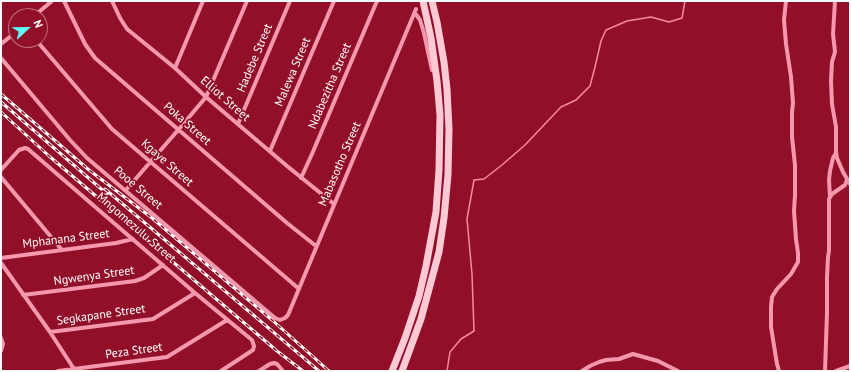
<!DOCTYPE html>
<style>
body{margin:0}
#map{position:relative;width:851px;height:372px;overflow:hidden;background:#910f29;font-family:"PT Sans",sans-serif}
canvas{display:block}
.frame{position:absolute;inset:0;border:2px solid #fff;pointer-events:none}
.north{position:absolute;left:8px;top:8px;width:40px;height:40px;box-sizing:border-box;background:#910f29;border:1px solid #bd6f7f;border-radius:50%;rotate:68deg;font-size:11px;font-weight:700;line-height:16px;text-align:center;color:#fff}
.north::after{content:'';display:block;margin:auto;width:14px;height:18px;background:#5cfff6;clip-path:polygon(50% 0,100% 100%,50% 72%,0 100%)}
</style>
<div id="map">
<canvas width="851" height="372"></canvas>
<div class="frame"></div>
<div class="north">N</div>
</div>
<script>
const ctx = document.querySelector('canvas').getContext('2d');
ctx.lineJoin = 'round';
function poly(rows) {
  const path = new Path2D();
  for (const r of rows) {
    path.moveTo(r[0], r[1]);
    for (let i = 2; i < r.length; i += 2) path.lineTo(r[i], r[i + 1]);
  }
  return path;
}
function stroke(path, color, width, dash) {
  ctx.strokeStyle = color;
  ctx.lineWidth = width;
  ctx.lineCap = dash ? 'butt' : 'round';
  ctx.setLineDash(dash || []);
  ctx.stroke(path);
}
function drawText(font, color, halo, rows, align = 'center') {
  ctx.font = font + ' "PT Sans",sans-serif';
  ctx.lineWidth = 3.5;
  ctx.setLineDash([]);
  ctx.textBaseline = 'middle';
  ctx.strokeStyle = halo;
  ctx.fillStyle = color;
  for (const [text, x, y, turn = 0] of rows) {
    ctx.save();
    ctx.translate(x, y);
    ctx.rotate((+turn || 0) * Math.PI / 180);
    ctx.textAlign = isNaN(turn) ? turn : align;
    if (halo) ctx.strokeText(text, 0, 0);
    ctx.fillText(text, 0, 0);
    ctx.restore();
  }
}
stroke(poly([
 [447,371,450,352,461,339,474,331,472,274,467,219,474,180,484,179,502,165,525,145,561,107,576,100,590,86,595,67,601,41,606,30,627,21,651,17,669,22,682,18,685,1]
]), '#f78aa3', 1.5);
stroke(poly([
 [64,1,85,44,95,58,287,223,316,246],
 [112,1,120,18,127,29,175,68,206,97,287,166,334,204],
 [835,1,833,34,835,52,832,62,831,81,832,104,836,127,836,152,837,158,843,172,850,184],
 [415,13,420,20,424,33,432,70],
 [34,16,52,1],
 [36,40,112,129,298,288],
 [1,44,16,32],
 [1,58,70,140,87,158,275,318,280,320,285,318,288,315,416,9],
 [175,68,203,1],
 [238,124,290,1],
 [270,151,334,1],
 [1,170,19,150,25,148,28,149,195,293,252,340,254,346,253,350,221,371],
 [1,177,62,250],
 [301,178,312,154,377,1],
 [126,190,179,129,206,97,247,1],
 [830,197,829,180,830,171,833,158,836,153],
 [1,258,116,243,133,239],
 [1,263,50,332,74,369],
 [23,295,135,281,144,278,163,265],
 [50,332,153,319,195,293],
 [1,338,3,344,1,351],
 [58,371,167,357,227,320],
 [259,371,270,364,274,363,277,364,283,371],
 [582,371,590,366,599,362,606,360,619,359,633,354,658,361,678,371],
 [779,371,777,364,771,327,771,307,772,297,777,289,791,274,798,262,798,253,796,239,794,211,795,195,795,165,792,137,792,112,793,103,791,77,786,44,784,20,786,1],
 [825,371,827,313,827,277,828,257,829,251,829,199,832,194,845,185,847,180],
 [836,371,850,366]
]), '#f499ad', 4);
stroke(poly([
 [392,371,405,338,419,296,426,266,436,212,439,170,440,115,437,81,431,38,423,1],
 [402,371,421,319,432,278,439,252,444,218,448,175,449,129,447,89,444,62,437,22,432,1]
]), '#fdc9d3', 7);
const rail = poly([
 [1,94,89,170,152,218,272,320,329,371],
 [1,102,107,194],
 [1,112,49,156,277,351,303,371],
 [105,189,319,371]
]);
stroke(rail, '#fff', 3);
stroke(rail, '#910f29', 1.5, [4.5]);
drawText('12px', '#fff', '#910f29', [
 ["Hadebe Street",255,58,-67],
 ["Malewa Street",293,72,-67],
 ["Ndabezitha Street",330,86,-67],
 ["Elliot Street",225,99,41],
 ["Poka Street",187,124,41],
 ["Kgaye Street",167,163,41],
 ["Mabasotho Street",340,164,-67],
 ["Pooe Street",138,188,40],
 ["Mngomezulu Street",136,228,41],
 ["Mphanana Street",66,239,-7],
 ["Ngwenya Street",94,276,-8],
 ["Segkapane Street",101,315,-8],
 ["Peza Street",134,351,-8]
]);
</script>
